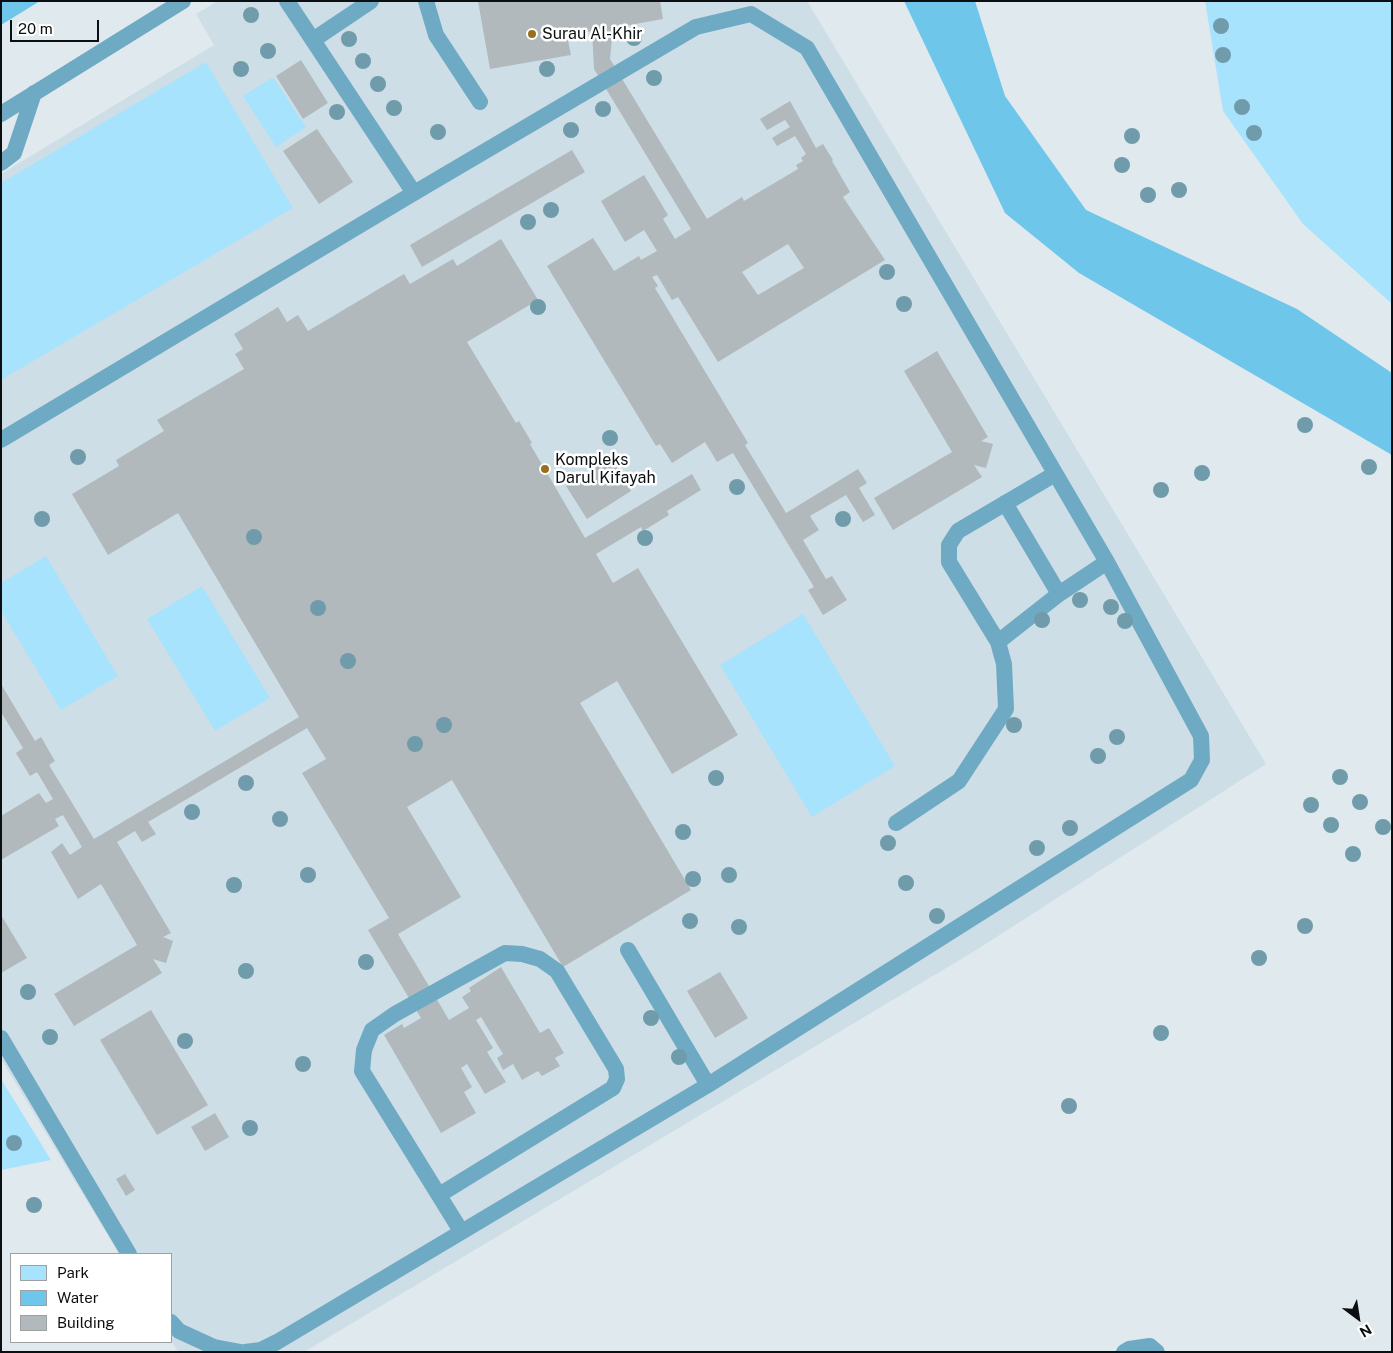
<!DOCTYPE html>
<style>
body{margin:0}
#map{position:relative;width:1393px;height:1353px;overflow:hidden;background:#e0e9ed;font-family:"Public Sans",sans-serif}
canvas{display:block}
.frame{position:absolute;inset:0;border:2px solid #0c0f11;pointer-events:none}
.legend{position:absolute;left:10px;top:1253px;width:162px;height:90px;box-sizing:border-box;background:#fff;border:1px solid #9e9fa0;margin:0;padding:6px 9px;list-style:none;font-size:15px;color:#0c0f11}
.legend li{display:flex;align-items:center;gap:10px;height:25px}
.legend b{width:25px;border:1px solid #9e9fa0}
.north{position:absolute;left:1333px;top:1293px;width:50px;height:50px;-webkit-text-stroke:4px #fff;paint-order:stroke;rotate:149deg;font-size:14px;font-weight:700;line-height:20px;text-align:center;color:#0c0f11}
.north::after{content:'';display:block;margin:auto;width:18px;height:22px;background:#0c0f11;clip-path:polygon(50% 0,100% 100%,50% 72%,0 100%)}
.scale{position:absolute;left:10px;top:20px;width:89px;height:22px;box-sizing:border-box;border:2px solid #0c0f11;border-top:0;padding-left:6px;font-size:15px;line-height:18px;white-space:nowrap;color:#0c0f11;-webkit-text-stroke:4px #fff;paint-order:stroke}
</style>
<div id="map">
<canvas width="1393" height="1353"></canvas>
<div class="frame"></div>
<ul class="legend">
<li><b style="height:14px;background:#a8e3fe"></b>Park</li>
<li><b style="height:14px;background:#6ec6eb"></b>Water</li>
<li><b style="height:14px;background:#b1b9bd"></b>Building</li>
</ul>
<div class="north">N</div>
<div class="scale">20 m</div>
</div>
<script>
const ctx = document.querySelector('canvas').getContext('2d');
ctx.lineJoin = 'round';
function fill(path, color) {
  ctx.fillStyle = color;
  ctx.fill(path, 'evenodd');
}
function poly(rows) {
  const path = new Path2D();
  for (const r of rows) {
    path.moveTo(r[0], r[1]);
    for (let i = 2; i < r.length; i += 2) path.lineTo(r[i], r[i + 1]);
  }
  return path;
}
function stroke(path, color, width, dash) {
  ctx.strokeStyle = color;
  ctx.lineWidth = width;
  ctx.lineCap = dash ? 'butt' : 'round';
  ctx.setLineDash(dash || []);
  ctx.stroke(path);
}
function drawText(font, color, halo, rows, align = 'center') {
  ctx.font = font + ' "Public Sans",sans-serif';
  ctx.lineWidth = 5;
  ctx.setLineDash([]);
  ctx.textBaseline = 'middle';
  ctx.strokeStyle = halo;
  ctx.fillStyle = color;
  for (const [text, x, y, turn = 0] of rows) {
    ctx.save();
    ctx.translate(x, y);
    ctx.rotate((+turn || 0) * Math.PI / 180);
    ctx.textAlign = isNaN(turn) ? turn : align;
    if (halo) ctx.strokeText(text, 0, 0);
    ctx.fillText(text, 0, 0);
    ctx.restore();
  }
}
fill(poly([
 [218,1,807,1,1266,764,973,952,304,1352,178,1352,171,1340,171,1254,119,1254,1,1059,1,174,214,45,196,14]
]), '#cedee6');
fill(poly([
 [1205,1,1392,1,1392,304,1303,224,1223,111],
 [206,62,293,208,1,380,1,183],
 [273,77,306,127,276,147,243,96],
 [46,556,118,676,61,710,1,611,1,583],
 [202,586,270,698,215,731,147,619],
 [803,614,895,766,812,817,720,665],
 [1,1079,51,1160,1,1170]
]), '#a8e3fe');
fill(poly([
 [1,1,40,1,1,25],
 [904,1,975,1,1005,96,1086,210,1297,309,1392,373,1392,455,1079,273,1005,213]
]), '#6ec6eb');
fill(poly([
 [478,1,660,1,663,19,613,28,610,59,707,219,742,197,744,201,798,169,796,165,803,161,801,158,806,154,795,136,777,146,772,138,790,127,785,120,767,130,760,119,790,101,816,148,823,144,833,160,832,161,850,192,843,197,885,260,718,362,678,297,672,300,657,275,652,277,658,286,655,288,748,443,745,445,786,513,858,469,867,483,859,488,875,515,863,522,846,495,810,516,819,530,803,540,826,579,832,576,847,600,823,615,808,590,814,587,733,453,717,462,705,442,672,463,660,444,656,446,547,266,593,238,614,271,639,256,641,260,657,251,644,230,625,242,601,201,644,175,668,215,663,219,675,239,691,229,594,69,592,31,567,36,571,55,490,69],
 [788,244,804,268,758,295,742,272],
 [301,60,328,103,303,119,276,76],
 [317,129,353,182,319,204,283,151],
 [572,150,585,172,422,267,410,245],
 [501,239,538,300,467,342,516,423,519,421,532,443,530,444,585,538,692,474,701,490,667,511,669,515,643,531,641,527,596,554,613,583,638,568,738,735,672,774,617,681,580,703,691,890,563,967,452,780,407,807,461,897,398,934,449,1020,469,1008,462,997,471,991,469,988,501,967,540,1033,549,1028,564,1053,555,1058,560,1066,542,1076,538,1071,522,1080,513,1064,503,1070,497,1058,503,1054,481,1017,476,1020,493,1048,487,1052,506,1082,485,1094,467,1064,461,1068,472,1087,464,1092,476,1113,441,1133,384,1035,402,1024,404,1028,421,1018,368,930,389,918,302,773,326,759,307,728,148,822,156,834,142,842,135,831,117,842,171,933,163,937,173,941,166,963,153,959,162,973,74,1026,54,994,137,945,101,884,78,899,51,852,62,843,70,855,82,847,63,815,55,819,59,826,1,860,1,816,39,793,46,803,53,799,37,772,30,776,16,753,23,748,1,712,1,684,35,741,41,737,55,761,49,765,94,839,299,717,178,513,108,555,72,494,119,466,116,460,164,431,157,420,244,369,235,354,243,349,234,334,278,307,287,322,298,315,308,331,404,274,410,284,453,259,457,266],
 [937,351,988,437,981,441,993,444,986,468,974,465,982,477,893,530,874,498,952,452,904,371],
 [611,458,631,491,587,519,566,486],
 [1,915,27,958,1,973],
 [720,972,748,1018,715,1038,687,991],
 [151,1010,208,1105,157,1135,100,1040],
 [215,1113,229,1137,205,1151,191,1127],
 [125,1174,135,1190,126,1196,116,1179]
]), '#b1b9bd');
stroke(poly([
 [287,1,414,193],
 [426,1,436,35,480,102],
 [313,40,371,1],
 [1,114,183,1],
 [1,163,14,153,34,93],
 [1,440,414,193,696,27,751,14,807,48,1107,562,1201,736,1202,760,1191,780,708,1085,277,1342,261,1350,245,1352],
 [1005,503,1059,594],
 [998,642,949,562,949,545,958,531,1055,474],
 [896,823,959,781,1006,709,1004,664,998,642,1059,594,1107,562],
 [628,950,708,1085],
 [1,1038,129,1254],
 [439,1195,613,1088,617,1079,616,1069,557,971,540,959,522,954,505,953,395,1014,372,1030,364,1050,362,1071,461,1231],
 [171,1322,179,1331,214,1347,241,1352],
 [1124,1352,1129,1349,1150,1346,1157,1352]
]), '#6faac4', 16);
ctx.fillStyle = '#709bab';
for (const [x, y] of [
 [251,15],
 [1221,26],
 [634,38],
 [349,39],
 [268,51],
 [1223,55],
 [363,61],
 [241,69],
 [547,69],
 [654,78],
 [378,84],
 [1242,107],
 [394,108],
 [603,109],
 [337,112],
 [571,130],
 [438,132],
 [1254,133],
 [1132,136],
 [1122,165],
 [1179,190],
 [1148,195],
 [551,210],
 [528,222],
 [887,272],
 [904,304],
 [538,307],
 [1305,425],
 [610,438],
 [78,457],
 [1369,467],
 [1202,473],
 [737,487],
 [1161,490],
 [42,519],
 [843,519],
 [254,537],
 [645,538],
 [1080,600],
 [1111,607],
 [318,608],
 [1042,620],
 [1125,621],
 [348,661],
 [444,725],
 [1014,725],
 [1117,737],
 [415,744],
 [1098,756],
 [1340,777],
 [716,778],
 [246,783],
 [1360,802],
 [1311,805],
 [192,812],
 [280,819],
 [1331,825],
 [1383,827],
 [1070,828],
 [683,832],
 [888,843],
 [1037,848],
 [1353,854],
 [308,875],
 [729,875],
 [693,879],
 [906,883],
 [234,885],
 [937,916],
 [690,921],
 [1305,926],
 [739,927],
 [1259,958],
 [366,962],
 [246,971],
 [28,992],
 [651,1018],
 [1161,1033],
 [50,1037],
 [185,1041],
 [679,1057],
 [303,1064],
 [1069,1106],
 [250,1128],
 [14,1143],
 [34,1205]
]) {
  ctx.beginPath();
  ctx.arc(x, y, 8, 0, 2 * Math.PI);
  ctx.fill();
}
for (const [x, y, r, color] of [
 [532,34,5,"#9a6e1d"],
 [545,469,5,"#9a6e1d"]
]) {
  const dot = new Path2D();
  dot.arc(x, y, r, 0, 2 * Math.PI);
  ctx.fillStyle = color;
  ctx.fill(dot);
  stroke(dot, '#fff', 2);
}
drawText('16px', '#0c0f11', '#fff', [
 ["Surau Al-Khir",542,34],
 ["Kompleks",555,460],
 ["Darul Kifayah",555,478]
], 'left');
</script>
